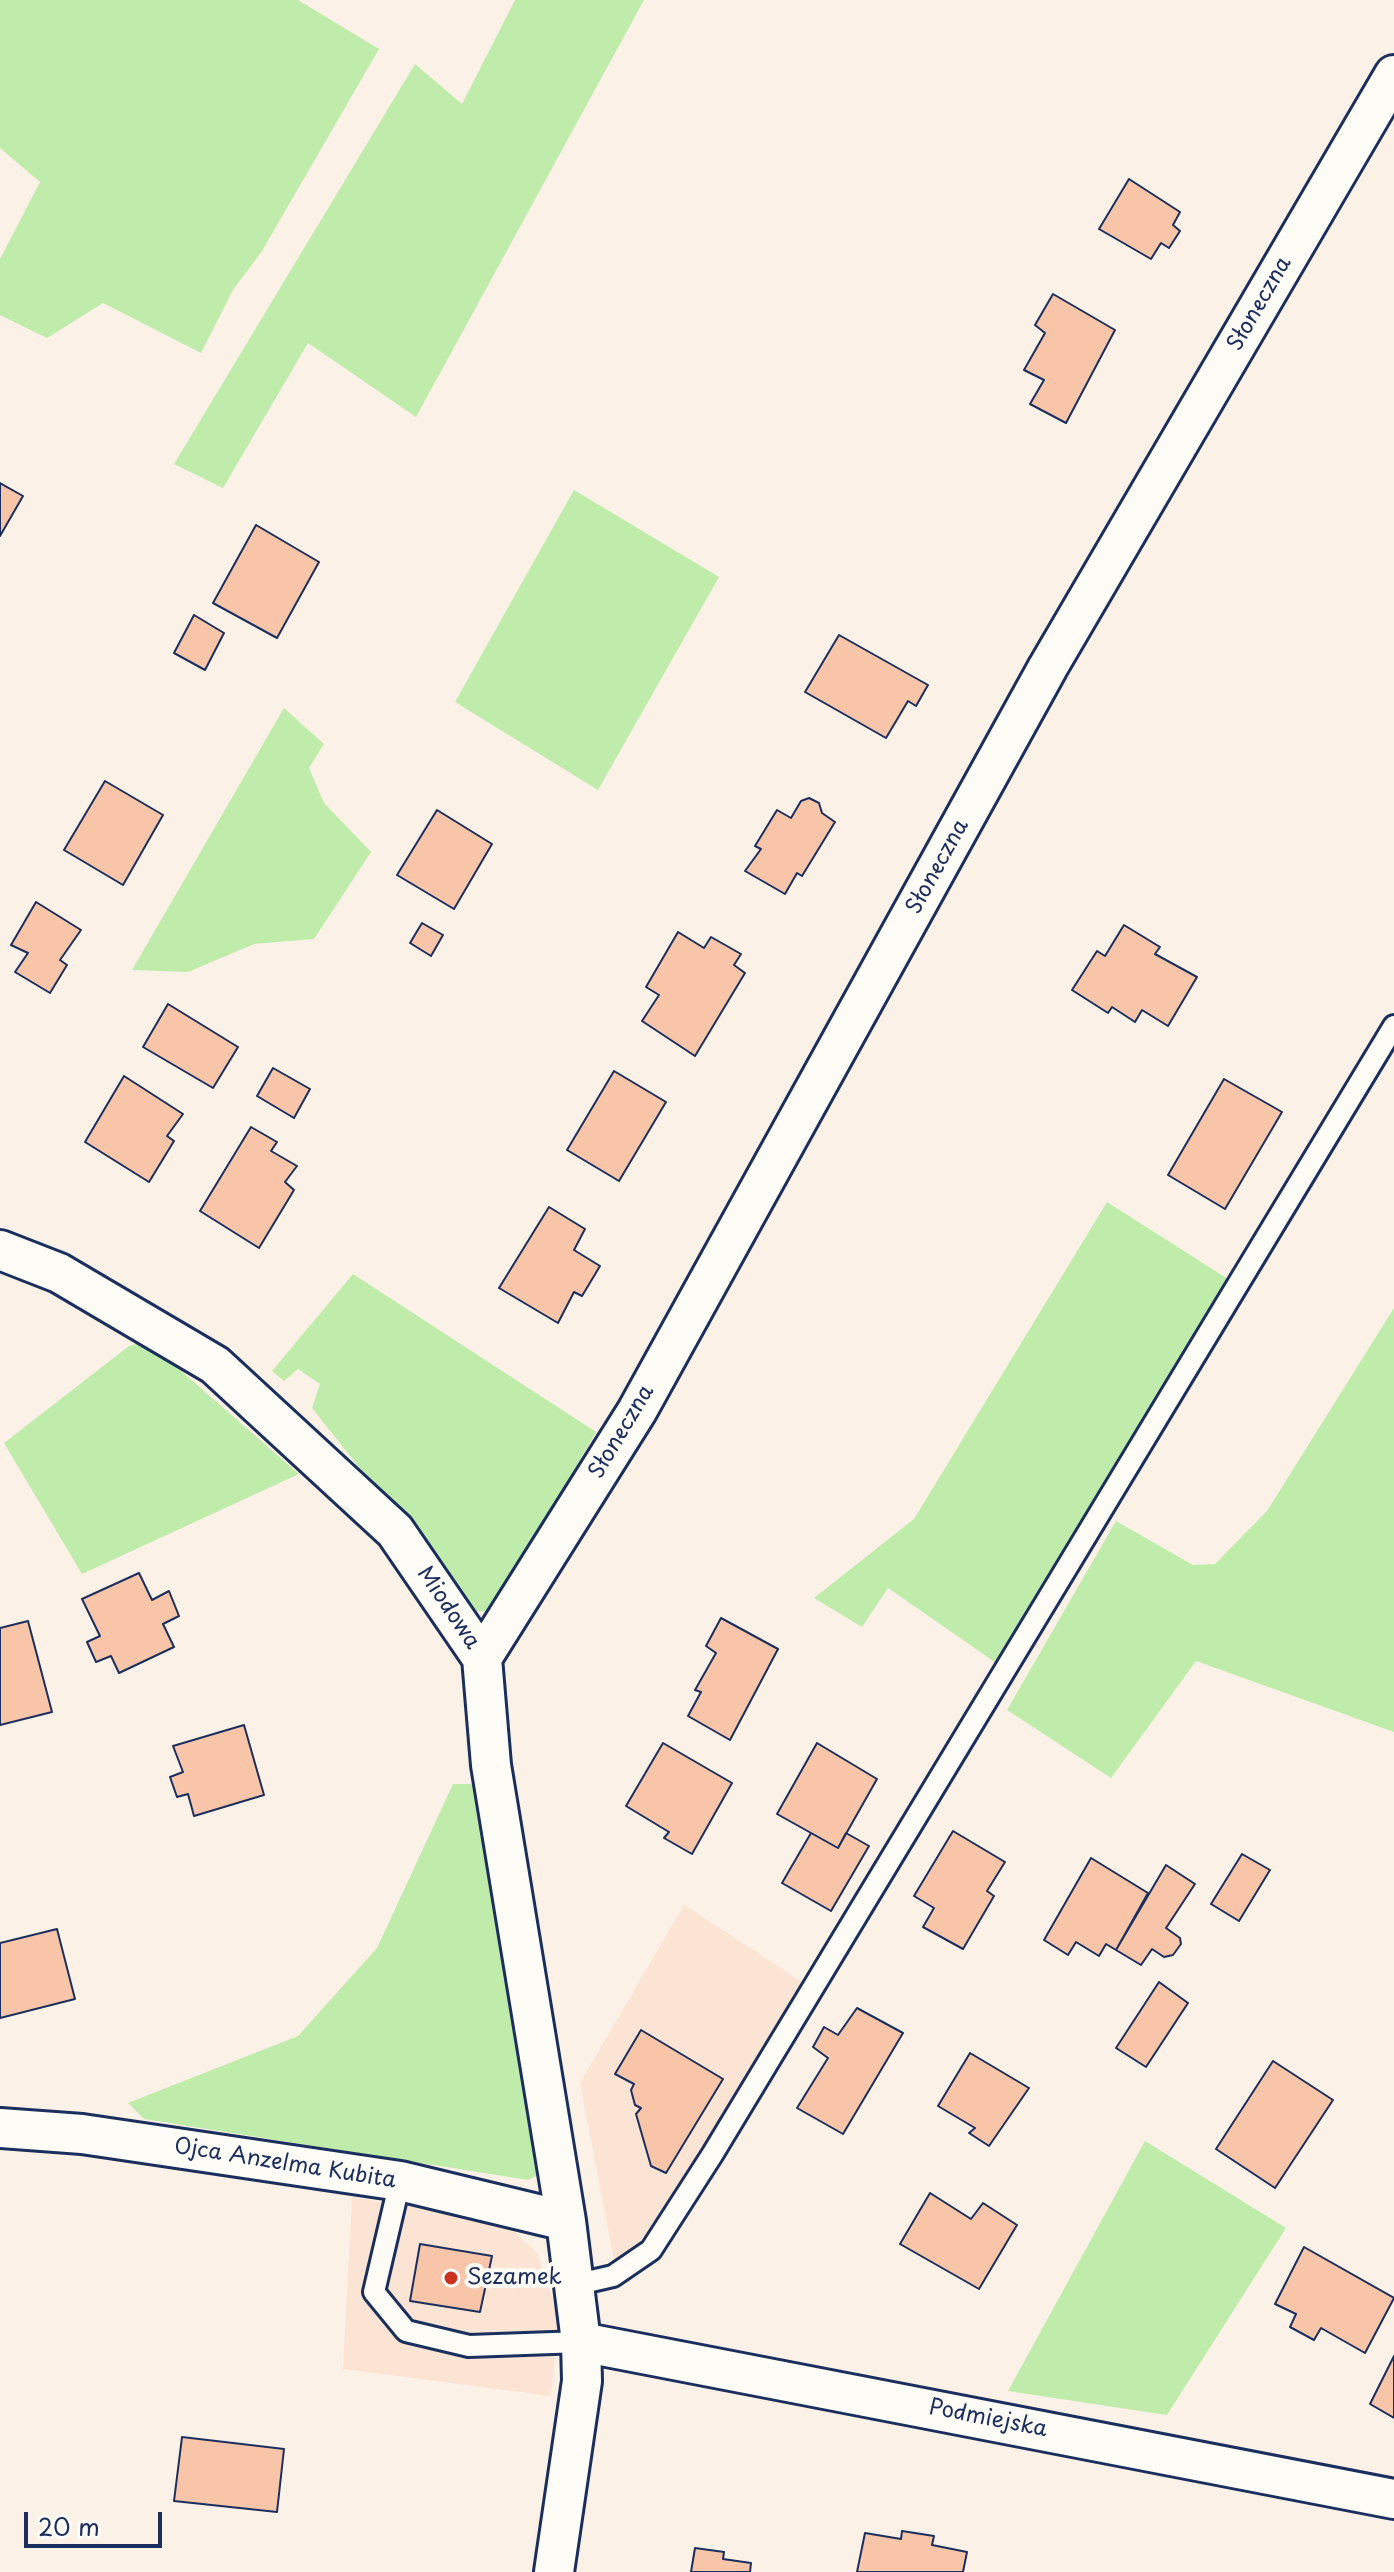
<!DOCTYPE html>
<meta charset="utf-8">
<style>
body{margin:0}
#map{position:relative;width:1394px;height:2572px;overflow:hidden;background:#fcf1e7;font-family:"Playpen Sans",sans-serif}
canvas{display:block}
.scale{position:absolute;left:24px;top:2512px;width:138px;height:36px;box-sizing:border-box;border:4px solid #1b2f5e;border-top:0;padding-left:10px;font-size:24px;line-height:28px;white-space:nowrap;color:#1b2f5e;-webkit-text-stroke:6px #fdfcf7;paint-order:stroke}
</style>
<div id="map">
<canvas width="1394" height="2572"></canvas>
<div class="scale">20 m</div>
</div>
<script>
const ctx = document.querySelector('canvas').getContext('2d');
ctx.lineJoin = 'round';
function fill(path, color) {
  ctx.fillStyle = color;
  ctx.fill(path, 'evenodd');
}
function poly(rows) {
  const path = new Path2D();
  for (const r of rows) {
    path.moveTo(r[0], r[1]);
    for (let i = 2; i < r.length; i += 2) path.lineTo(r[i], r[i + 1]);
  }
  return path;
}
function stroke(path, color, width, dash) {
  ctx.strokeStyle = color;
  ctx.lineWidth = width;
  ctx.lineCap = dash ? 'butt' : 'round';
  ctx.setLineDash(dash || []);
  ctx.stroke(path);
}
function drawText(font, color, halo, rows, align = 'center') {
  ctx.font = font + ' "Playpen Sans",sans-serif';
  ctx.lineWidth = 8;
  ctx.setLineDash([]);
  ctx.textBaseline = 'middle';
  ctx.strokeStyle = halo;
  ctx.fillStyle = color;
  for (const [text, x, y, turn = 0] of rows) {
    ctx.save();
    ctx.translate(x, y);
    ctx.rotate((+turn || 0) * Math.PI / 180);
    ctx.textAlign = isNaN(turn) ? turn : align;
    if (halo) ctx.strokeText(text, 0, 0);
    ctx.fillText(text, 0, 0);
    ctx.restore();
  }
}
fill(poly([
 [684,1905,804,1983,646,2244,614,2260,580,2083],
 [352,2197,504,2222,537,2253,559,2317,551,2396,343,2369]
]), '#fbe4d4');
fill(poly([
 [0,0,298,0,379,49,262,251,233,290,201,353,103,303,47,338,0,315,0,259,40,182,0,148],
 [515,0,644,0,416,417,308,343,223,488,174,464,415,64,462,104],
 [574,490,719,577,598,790,455,702],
 [284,708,324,744,309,768,324,803,371,852,314,939,254,944,188,972,132,970],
 [1107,1202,1228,1279,999,1665,888,1588,862,1627,814,1598,914,1519],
 [353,1274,596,1432,501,1598,487,1612,473,1611,312,1408,320,1384,298,1369,284,1381,272,1371],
 [1394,1308,1394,1732,1196,1661,1111,1778,1007,1710,1116,1521,1193,1565,1215,1564,1267,1511],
 [147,1341,299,1474,82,1574,4,1443,129,1346],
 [453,1784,472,1784,545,2172,528,2180,144,2119,128,2103,298,2036,377,1948],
 [1145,2141,1286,2228,1167,2415,1008,2391]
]), '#bfecaa');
const building = poly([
 [1129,179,1180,212,1173,225,1180,231,1169,248,1161,243,1151,259,1099,229,1129,179],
 [1053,294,1115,330,1066,423,1030,404,1044,380,1024,370,1045,333,1035,325,1053,294],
 [0,483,23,496,0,536,0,483],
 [256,525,319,562,277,638,213,603,256,525],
 [194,615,224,633,205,670,174,653,194,615],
 [839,635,928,685,916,706,908,701,886,738,805,692,839,635],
 [105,781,163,815,123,885,64,850,105,781],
 [809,798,819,803,822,813,835,822,802,876,797,873,785,894,745,871,761,849,755,846,777,810,791,818,801,801,809,798],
 [437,810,492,844,454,909,397,875,437,810],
 [36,902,81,930,60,960,67,965,50,993,15,972,28,953,11,945,36,902],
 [422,923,443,935,431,956,410,943,422,923],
 [1124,925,1160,947,1155,954,1197,977,1168,1026,1142,1010,1135,1022,1112,1007,1108,1013,1072,990,1097,951,1105,956,1124,925],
 [678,932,704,948,711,937,741,954,734,965,745,973,695,1056,642,1021,659,995,646,987,678,932],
 [168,1004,238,1047,213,1088,143,1047,168,1004],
 [273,1068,310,1089,294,1118,257,1096,273,1068],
 [614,1071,666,1102,619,1181,567,1150,614,1071],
 [124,1076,183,1114,167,1136,174,1141,149,1182,85,1142,124,1076],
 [1224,1079,1282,1112,1225,1209,1168,1175,1224,1079],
 [251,1127,277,1142,271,1151,297,1166,285,1182,294,1190,259,1248,200,1211,251,1127],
 [549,1207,585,1229,574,1250,600,1266,582,1296,574,1292,558,1323,499,1288,549,1207],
 [139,1573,152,1600,169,1591,179,1616,163,1624,174,1647,119,1673,111,1656,96,1662,87,1642,100,1636,82,1599,139,1573],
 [721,1618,778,1649,730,1740,688,1716,701,1692,695,1690,716,1653,706,1646,721,1618],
 [28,1621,52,1712,0,1725,0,1628,28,1621],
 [244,1725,264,1795,194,1816,188,1794,177,1797,170,1777,183,1772,173,1746,244,1725],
 [663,1743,732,1783,692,1854,664,1838,669,1832,626,1806,663,1743],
 [817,1743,877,1779,838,1848,777,1814,817,1743],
 [953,1831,1005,1862,987,1891,994,1896,963,1949,923,1927,934,1908,914,1896,953,1831],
 [811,1833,838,1848,846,1833,869,1846,831,1911,782,1883,811,1833],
 [1242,1854,1270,1870,1239,1921,1211,1904,1242,1854],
 [1091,1858,1148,1893,1116,1950,1106,1944,1099,1956,1076,1942,1068,1955,1044,1940,1091,1858],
 [1166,1865,1195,1884,1166,1928,1180,1938,1181,1944,1173,1955,1164,1957,1152,1949,1141,1965,1116,1950,1166,1865],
 [57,1929,75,1999,0,2018,0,1943,57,1929],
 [1159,1982,1188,2003,1146,2067,1116,2048,1159,1982],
 [857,2008,903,2033,843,2134,797,2108,828,2058,813,2047,824,2027,838,2035,857,2008],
 [641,2030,723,2079,666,2173,651,2166,636,2114,641,2108,635,2105,631,2090,634,2084,615,2074,641,2030],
 [970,2053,1029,2088,989,2146,969,2133,975,2128,938,2106,970,2053],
 [1273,2061,1333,2100,1275,2188,1216,2149,1273,2061],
 [930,2193,971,2219,983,2203,1017,2225,979,2289,900,2244,930,2193],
 [420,2244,492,2256,480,2312,410,2301,420,2244],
 [1304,2247,1394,2298,1365,2353,1321,2328,1314,2340,1290,2327,1296,2314,1275,2304,1304,2247],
 [1394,2356,1394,2418,1370,2404,1394,2356],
 [182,2437,284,2449,277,2512,174,2501,182,2437],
 [902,2531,934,2536,932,2545,967,2552,963,2572,857,2572,865,2533,901,2539,902,2531],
 [695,2548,724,2552,723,2559,751,2563,750,2572,691,2572,695,2548]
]);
fill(building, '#f8c5a9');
stroke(building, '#1b2f5e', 2);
const lane = poly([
 [400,2181,374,2292,406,2331,469,2346,581,2342],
 [574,2285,613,2276,651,2250,712,2155,1394,1026]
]);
const street = poly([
 [0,1250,59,1273,215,1365,395,1531,482,1658,491,1765,566,2221,581,2342,582,2381,554,2572],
 [482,1658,637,1411,1048,667,1394,75],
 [0,2128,82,2134,400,2181,566,2221],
 [581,2342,1394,2499]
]);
stroke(lane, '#1b2f5e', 26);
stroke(street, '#1b2f5e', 44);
stroke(lane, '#fdfcf7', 20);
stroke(street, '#fdfcf7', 38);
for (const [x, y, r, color] of [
 [451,2278,8,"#c8321e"]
]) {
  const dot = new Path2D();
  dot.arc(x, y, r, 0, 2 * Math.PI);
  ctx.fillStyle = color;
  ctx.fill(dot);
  stroke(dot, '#fdfcf7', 3);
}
drawText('22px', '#1b2f5e', '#fdfcf7', [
 ["Słoneczna",1260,304,-60],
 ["Słoneczna",938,867,-61],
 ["Słoneczna",622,1432,-59],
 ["Miodowa",448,1608,56],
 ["Ojca Anzelma Kubita",285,2164,9],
 ["Podmiejska",988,2419,11]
]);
drawText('22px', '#1b2f5e', '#fdfcf7', [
 ["Sezamek",467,2278]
], 'left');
</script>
